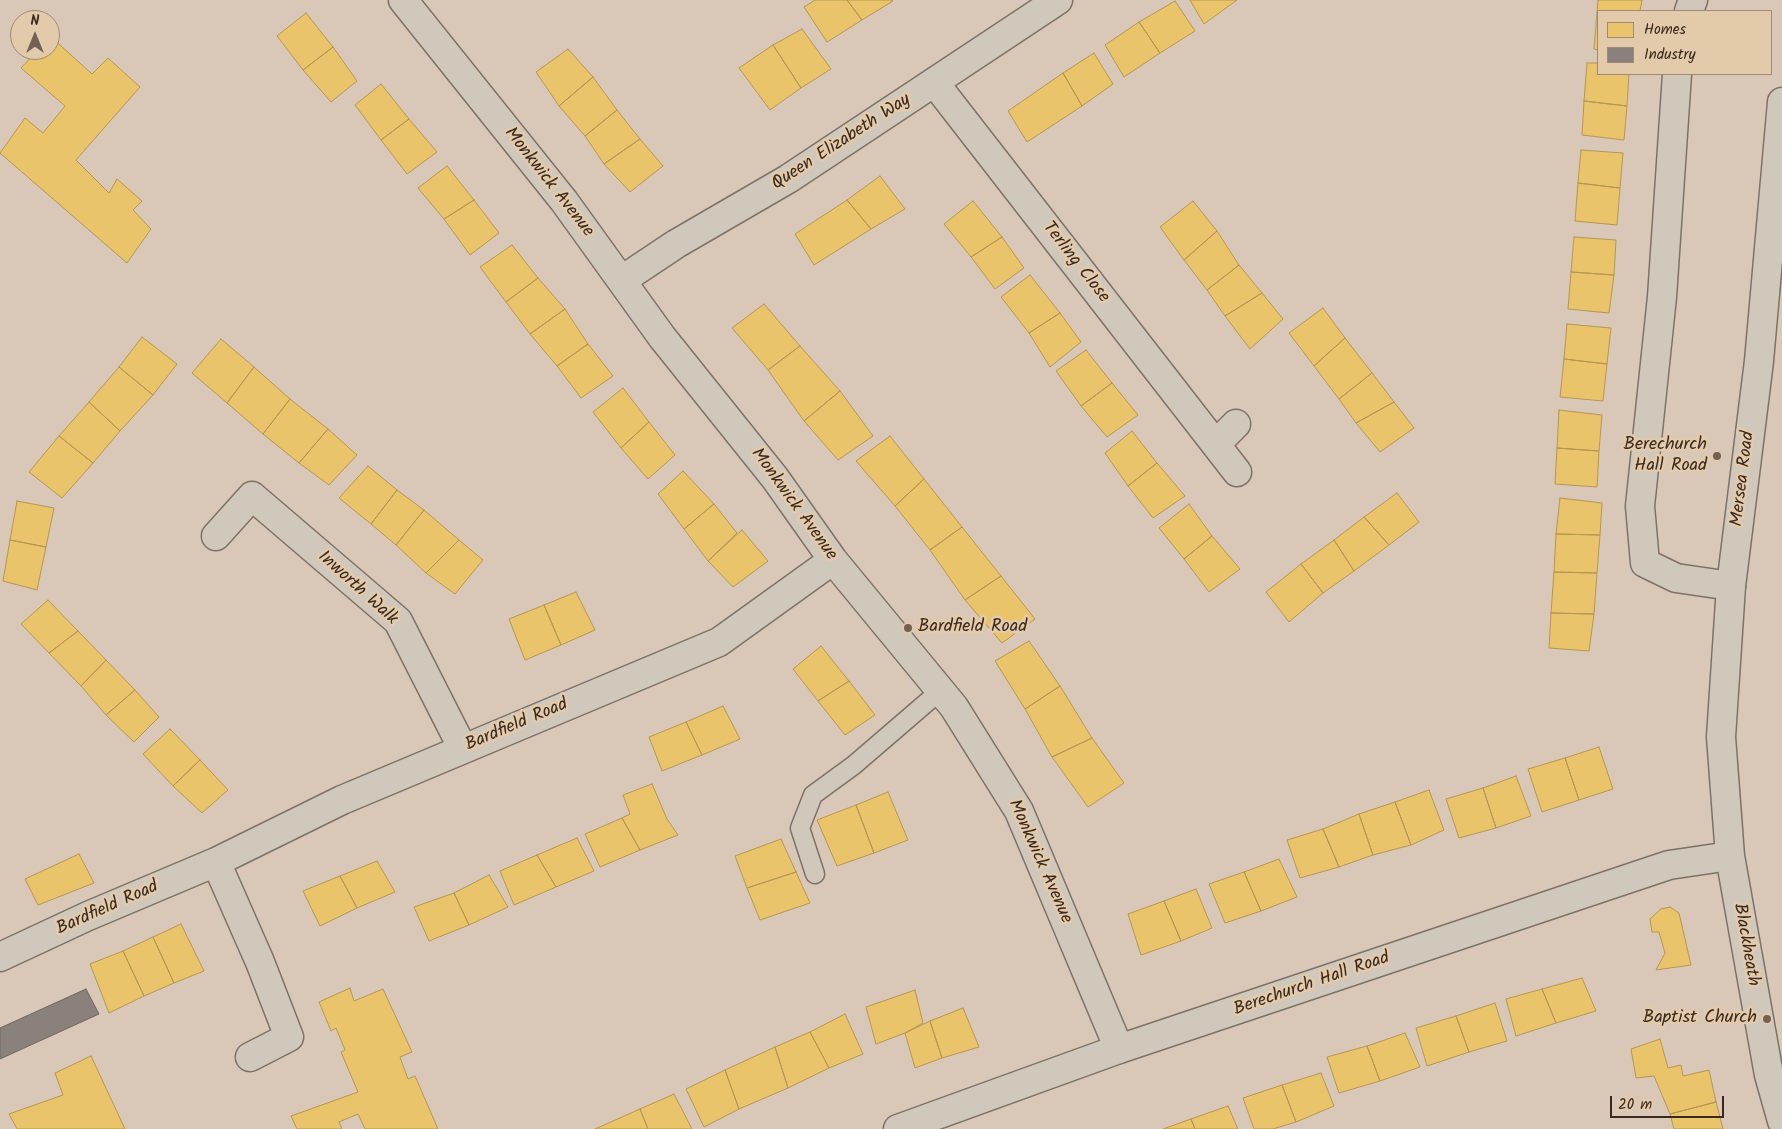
<!DOCTYPE html>
<style>
body{margin:0}
#map{position:relative;width:1782px;height:1129px;overflow:hidden;background:#d9c8b7;font-family:Kalam,sans-serif}
canvas{display:block}
.legend{position:absolute;left:1597px;top:10px;width:175px;height:65px;box-sizing:border-box;background:#e2caab;border:1px solid #9f8a73;margin:0;padding:6px 9px;list-style:none;font-size:15px;color:#3b2a1e}
.legend li{display:flex;align-items:center;gap:10px;height:25px}
.legend b{width:25px;border:1px solid #9f8a73}
.north{position:absolute;left:10px;top:10px;width:50px;height:50px;box-sizing:border-box;background:#e2caab;border:1px solid #9f8a73;border-radius:50%;rotate:0deg;font-size:14px;font-weight:700;line-height:20px;text-align:center;color:#3b2a1e}
.north::after{content:'';display:block;margin:auto;width:18px;height:22px;background:#726154;clip-path:polygon(50% 0,100% 100%,50% 72%,0 100%)}
.scale{position:absolute;left:1610px;top:1096px;width:114px;height:22px;box-sizing:border-box;border:2px solid #3b2a1e;border-top:0;padding-left:6px;font-size:15px;line-height:18px;white-space:nowrap;color:#3b2a1e;-webkit-text-stroke:4px #e2caab;paint-order:stroke}
</style>
<div id="map">
<canvas width="1782" height="1129"></canvas>
<ul class="legend">
<li><b style="height:14px;background:#e9c46a"></b>Homes</li>
<li><b style="height:14px;background:#8a817c"></b>Industry</li>
</ul>
<div class="north">N</div>
<div class="scale">20 m</div>
</div>
<script>
const ctx = document.querySelector('canvas').getContext('2d');
ctx.lineJoin = 'round';
function fill(path, color) {
  ctx.fillStyle = color;
  ctx.fill(path, 'evenodd');
}
function poly(rows) {
  const path = new Path2D();
  for (const r of rows) {
    path.moveTo(r[0], r[1]);
    for (let i = 2; i < r.length; i += 2) path.lineTo(r[i], r[i + 1]);
  }
  return path;
}
function stroke(path, color, width, dash) {
  ctx.strokeStyle = color;
  ctx.lineWidth = width;
  ctx.lineCap = dash ? 'butt' : 'round';
  ctx.setLineDash(dash || []);
  ctx.stroke(path);
}
function drawText(font, color, halo, rows, align = 'center') {
  ctx.font = font + ' Kalam,sans-serif';
  ctx.lineWidth = 5;
  ctx.setLineDash([]);
  ctx.textBaseline = 'middle';
  ctx.strokeStyle = halo;
  ctx.fillStyle = color;
  for (const [text, x, y, turn = 0] of rows) {
    ctx.save();
    ctx.translate(x, y);
    ctx.rotate((+turn || 0) * Math.PI / 180);
    ctx.textAlign = isNaN(turn) ? turn : align;
    if (halo) ctx.strokeText(text, 0, 0);
    ctx.fillText(text, 0, 0);
    ctx.restore();
  }
}
const homes = poly([
 [815,0,847,0,862,20,827,42,804,7,815,0],
 [847,0,892,0,893,1,862,20,847,0],
 [1190,0,1237,0,1204,24,1190,0],
 [1598,0,1642,0,1640,11,1598,11,1597,13,1598,0],
 [1175,1,1195,31,1160,53,1139,22,1175,1],
 [306,13,333,47,303,70,277,36,306,13],
 [1597,13,1598,13,1598,50,1594,49,1597,13],
 [1139,22,1160,53,1124,77,1105,45,1139,22],
 [802,29,831,69,801,88,773,45,802,29],
 [50,36,92,74,108,58,140,87,76,160,109,193,117,179,142,201,133,210,151,229,127,263,0,153,25,118,43,133,65,106,21,68,38,50,50,50,50,36],
 [773,45,801,88,770,110,739,68,773,45],
 [333,47,357,81,331,102,303,70,333,47],
 [568,49,593,77,559,106,536,72,568,49],
 [1094,53,1113,84,1082,106,1063,73,1094,53],
 [1587,63,1598,63,1598,74,1629,74,1627,106,1584,101,1587,63],
 [1063,73,1082,106,1027,142,1008,111,1063,73],
 [593,77,617,110,585,136,559,106,593,77],
 [381,84,409,119,381,140,355,105,381,84],
 [1584,101,1627,106,1624,140,1582,135,1584,101],
 [617,110,640,139,604,164,585,136,617,110],
 [409,119,437,152,407,174,381,140,409,119],
 [640,139,663,166,630,192,604,164,640,139],
 [1581,150,1623,153,1620,188,1578,183,1581,150],
 [447,166,474,200,444,219,418,188,447,166],
 [880,176,905,209,871,229,847,200,880,176],
 [1578,183,1620,188,1617,225,1575,221,1578,183],
 [474,200,499,233,470,255,444,219,474,200],
 [847,200,871,229,814,265,795,234,847,200],
 [973,201,1002,237,971,257,944,224,973,201],
 [1193,201,1217,231,1184,260,1160,227,1193,201],
 [1217,231,1239,265,1207,290,1184,260,1217,231],
 [1002,237,1024,268,995,289,971,257,1002,237],
 [1574,237,1616,240,1614,275,1571,272,1574,237],
 [512,245,538,278,506,302,480,267,512,245],
 [1239,265,1262,293,1225,316,1207,290,1239,265],
 [1571,272,1614,275,1609,313,1568,309,1571,272],
 [1030,275,1060,313,1029,333,1001,297,1030,275],
 [538,278,565,309,530,334,506,302,538,278],
 [1262,293,1283,319,1250,349,1225,316,1262,293],
 [764,304,800,346,768,370,732,328,764,304],
 [1323,308,1345,338,1314,366,1289,333,1323,308],
 [565,309,588,344,557,366,530,334,565,309],
 [1060,313,1081,342,1050,367,1029,333,1060,313],
 [1567,324,1611,328,1607,364,1564,359,1567,324],
 [142,337,177,364,153,395,119,367,142,337],
 [1345,338,1372,373,1339,399,1314,366,1345,338],
 [221,339,254,367,227,403,192,373,221,339],
 [588,344,613,376,581,398,557,366,588,344],
 [800,346,840,391,804,421,768,370,800,346],
 [1086,350,1112,383,1081,406,1056,371,1086,350],
 [1564,359,1607,364,1603,401,1560,397,1564,359],
 [119,367,153,395,120,431,89,402,119,367],
 [254,367,290,399,263,434,227,403,254,367],
 [1372,373,1394,402,1356,423,1339,399,1372,373],
 [1112,383,1138,415,1107,437,1081,406,1112,383],
 [623,388,649,422,621,448,593,412,623,388],
 [840,391,873,436,838,460,804,421,840,391],
 [290,399,328,429,299,463,263,434,290,399],
 [89,402,120,431,93,463,59,436,89,402],
 [1394,402,1414,428,1380,452,1356,423,1394,402],
 [1559,410,1602,415,1599,451,1557,448,1559,410],
 [649,422,675,455,648,479,621,448,649,422],
 [328,429,357,455,329,485,299,463,328,429],
 [1132,431,1157,463,1128,486,1105,453,1132,431],
 [59,436,93,463,62,498,29,472,59,436],
 [890,436,924,479,895,506,856,461,890,436],
 [1557,448,1599,451,1597,487,1555,484,1557,448],
 [1157,463,1185,496,1153,518,1128,486,1157,463],
 [368,466,397,490,371,524,339,498,368,466],
 [683,471,714,504,684,529,658,494,683,471],
 [924,479,962,527,930,550,895,506,924,479],
 [397,490,424,510,396,545,371,524,397,490],
 [1397,493,1419,522,1389,545,1364,517,1397,493],
 [1560,498,1602,503,1600,535,1556,534,1560,498],
 [17,501,54,508,46,547,10,540,17,501],
 [714,504,737,533,708,561,684,529,714,504],
 [1189,504,1212,536,1184,559,1159,528,1189,504],
 [424,510,459,540,426,573,396,545,424,510],
 [1364,517,1389,545,1354,571,1334,540,1364,517],
 [962,527,1001,576,965,600,930,550,962,527],
 [742,530,768,561,733,587,708,561,742,530],
 [1556,534,1600,535,1597,573,1554,572,1556,534],
 [1212,536,1240,569,1209,592,1184,559,1212,536],
 [10,540,46,547,37,590,3,581,10,540],
 [459,540,483,560,455,594,426,573,459,540],
 [1334,540,1354,571,1323,593,1301,564,1334,540],
 [1301,564,1323,593,1289,622,1266,592,1301,564],
 [1554,572,1597,573,1594,614,1551,613,1554,572],
 [1001,576,1035,619,1002,643,965,600,1001,576],
 [576,592,595,630,561,645,544,605,576,592],
 [48,600,78,631,49,653,21,624,48,600],
 [544,605,561,645,525,660,509,619,544,605],
 [1551,613,1594,614,1589,651,1549,648,1551,613],
 [78,631,106,660,81,686,49,653,78,631],
 [1029,641,1060,686,1025,709,995,661,1029,641],
 [821,646,849,681,818,701,793,669,821,646],
 [106,660,135,690,106,715,81,686,106,660],
 [849,681,875,715,845,735,818,701,849,681],
 [1060,686,1092,738,1052,757,1025,709,1060,686],
 [135,690,159,717,134,742,106,715,135,690],
 [723,706,740,739,702,755,686,722,723,706],
 [686,722,702,755,662,771,649,737,686,722],
 [170,729,200,760,173,786,143,754,170,729],
 [1092,738,1124,783,1088,807,1052,757,1092,738],
 [1599,747,1613,789,1579,800,1565,758,1599,747],
 [1565,758,1579,800,1542,812,1528,769,1565,758],
 [200,760,228,790,202,813,173,786,200,760],
 [1516,776,1531,816,1496,828,1483,788,1516,776],
 [652,784,667,819,678,835,640,850,622,818,630,814,623,795,652,784],
 [1483,788,1496,828,1459,838,1446,799,1483,788],
 [1429,790,1444,830,1411,845,1395,802,1429,790],
 [888,792,908,840,874,853,856,805,888,792],
 [1395,802,1411,845,1373,855,1359,814,1395,802],
 [856,805,874,853,837,866,817,820,856,805],
 [1359,814,1373,855,1339,867,1323,829,1359,814],
 [622,818,640,850,600,867,585,834,622,818],
 [1323,829,1339,867,1300,878,1287,840,1323,829],
 [577,838,594,871,556,887,537,855,577,838],
 [781,839,796,872,747,888,735,856,781,839],
 [79,854,94,883,38,905,25,879,79,854],
 [537,855,556,887,514,905,500,871,537,855],
 [1279,859,1297,897,1261,911,1244,872,1279,859],
 [377,861,395,892,357,908,340,876,377,861],
 [796,872,810,903,760,920,747,888,796,872],
 [1244,872,1261,911,1225,923,1209,884,1244,872],
 [489,875,508,907,469,925,454,893,489,875],
 [340,876,357,908,320,926,303,891,340,876],
 [1196,889,1212,928,1181,941,1164,901,1196,889],
 [454,893,469,925,429,941,414,907,454,893],
 [1164,901,1181,941,1141,955,1128,914,1164,901],
 [1670,907,1679,913,1691,965,1656,970,1665,953,1659,932,1652,932,1650,919,1661,909,1670,907],
 [181,924,204,971,174,983,153,937,181,924],
 [153,937,174,983,144,996,123,951,153,937],
 [123,951,144,996,109,1013,90,964,123,951],
 [1582,978,1596,1011,1556,1023,1542,989,1582,978],
 [350,988,354,1001,383,989,412,1052,400,1057,408,1079,415,1076,438,1129,365,1129,358,1114,339,1122,342,1129,297,1129,291,1116,358,1092,341,1052,345,1050,336,1028,331,1031,319,1002,350,988],
 [1542,989,1556,1023,1516,1036,1506,999,1542,989],
 [915,990,923,1023,905,1033,876,1044,866,1007,915,990],
 [1495,1003,1507,1041,1469,1052,1456,1016,1495,1003],
 [963,1008,979,1047,942,1058,930,1021,963,1008],
 [845,1014,863,1054,829,1068,810,1032,845,1014],
 [1456,1016,1469,1052,1427,1066,1416,1028,1456,1016],
 [930,1021,942,1058,915,1068,905,1033,930,1021],
 [810,1032,829,1068,788,1088,775,1047,810,1032],
 [1405,1033,1420,1067,1380,1081,1367,1046,1405,1033],
 [1660,1039,1668,1068,1681,1065,1683,1076,1709,1070,1716,1102,1670,1114,1654,1076,1636,1078,1631,1049,1660,1039],
 [1367,1046,1380,1081,1339,1093,1327,1057,1367,1046],
 [775,1047,788,1088,739,1109,725,1070,775,1047],
 [91,1056,125,1129,17,1129,9,1114,63,1095,55,1073,91,1056],
 [725,1070,739,1109,704,1127,686,1089,725,1070],
 [1321,1073,1334,1106,1296,1122,1282,1085,1321,1073],
 [1282,1085,1296,1122,1273,1129,1254,1129,1243,1098,1282,1085],
 [674,1094,692,1129,648,1129,640,1109,674,1094],
 [1716,1102,1723,1129,1674,1129,1670,1114,1716,1102],
 [1228,1106,1238,1129,1195,1129,1191,1119,1228,1106],
 [640,1109,648,1129,595,1129,640,1109],
 [1191,1119,1195,1129,1163,1129,1191,1119]
]);
fill(homes, '#e9c46a');
stroke(homes, '#b59653', 1);
const industry = poly([
 [86,989,99,1014,0,1059,0,1028,86,989]
]);
fill(industry, '#8a817c');
stroke(industry, '#726760', 1);
const lane = poly([
 [815,874,800,828,813,795,854,765,940,691]
]);
const street = poly([
 [403,0,564,201,662,337,775,478,833,560,954,707,1019,811,1119,1049],
 [1689,11,1693,0],
 [1677,74,1662,297,1640,506,1645,563,1676,578,1731,586],
 [934,82,1237,472],
 [622,280,676,244,788,179,1058,0],
 [1216,444,1236,424],
 [216,536,252,496,398,621,463,749],
 [216,862,260,962,289,1037,250,1057],
 [0,957,88,916,216,862,342,800,719,642,833,560]
]);
const secondary = poly([
 [1782,102,1759,361,1731,586,1721,737,1730,856,1769,1075,1782,1121],
 [898,1129,1119,1049,1669,865,1730,856]
]);
stroke(lane, '#7d7268', 21);
stroke(street, '#7d7268', 31);
stroke(secondary, '#7d7268', 31);
stroke(lane, '#d1c8bc', 18);
stroke(street, '#d1c8bc', 28);
stroke(secondary, '#d1c8bc', 28);
for (const [x, y, r, color] of [
 [1717,456,5,"#726154"],
 [908,628,5,"#726154"],
 [1767,1019,5,"#726154"]
]) {
  const dot = new Path2D();
  dot.arc(x, y, r, 0, 2 * Math.PI);
  ctx.fillStyle = color;
  ctx.fill(dot);
  stroke(dot, '#e2caab', 2);
}
drawText('18px', '#3b2a1e', '#e2caab', [
 ["Queen Elizabeth Way",842,143,-33],
 ["Monkwick Avenue",548,183,52],
 ["Terling Close",1075,263,52],
 ["Mersea Road",1744,479,-83],
 ["Monkwick Avenue",793,505,54],
 ["Inworth Walk",357,589,42],
 ["Bardfield Road",517,726,-23],
 ["Monkwick Avenue",1039,862,66],
 ["Bardfield Road",108,909,-24],
 ["Blackheath",1745,945,80],
 ["Berechurch Hall Road",1312,985,-19]
]);
drawText('18px', '#3b2a1e', '#e2caab', [
 ["Berechurch",1707,446],
 ["Hall Road",1707,467],
 ["Bardfield Road",918,628,"left"],
 ["Baptist Church",1757,1019]
], 'right');
</script>
